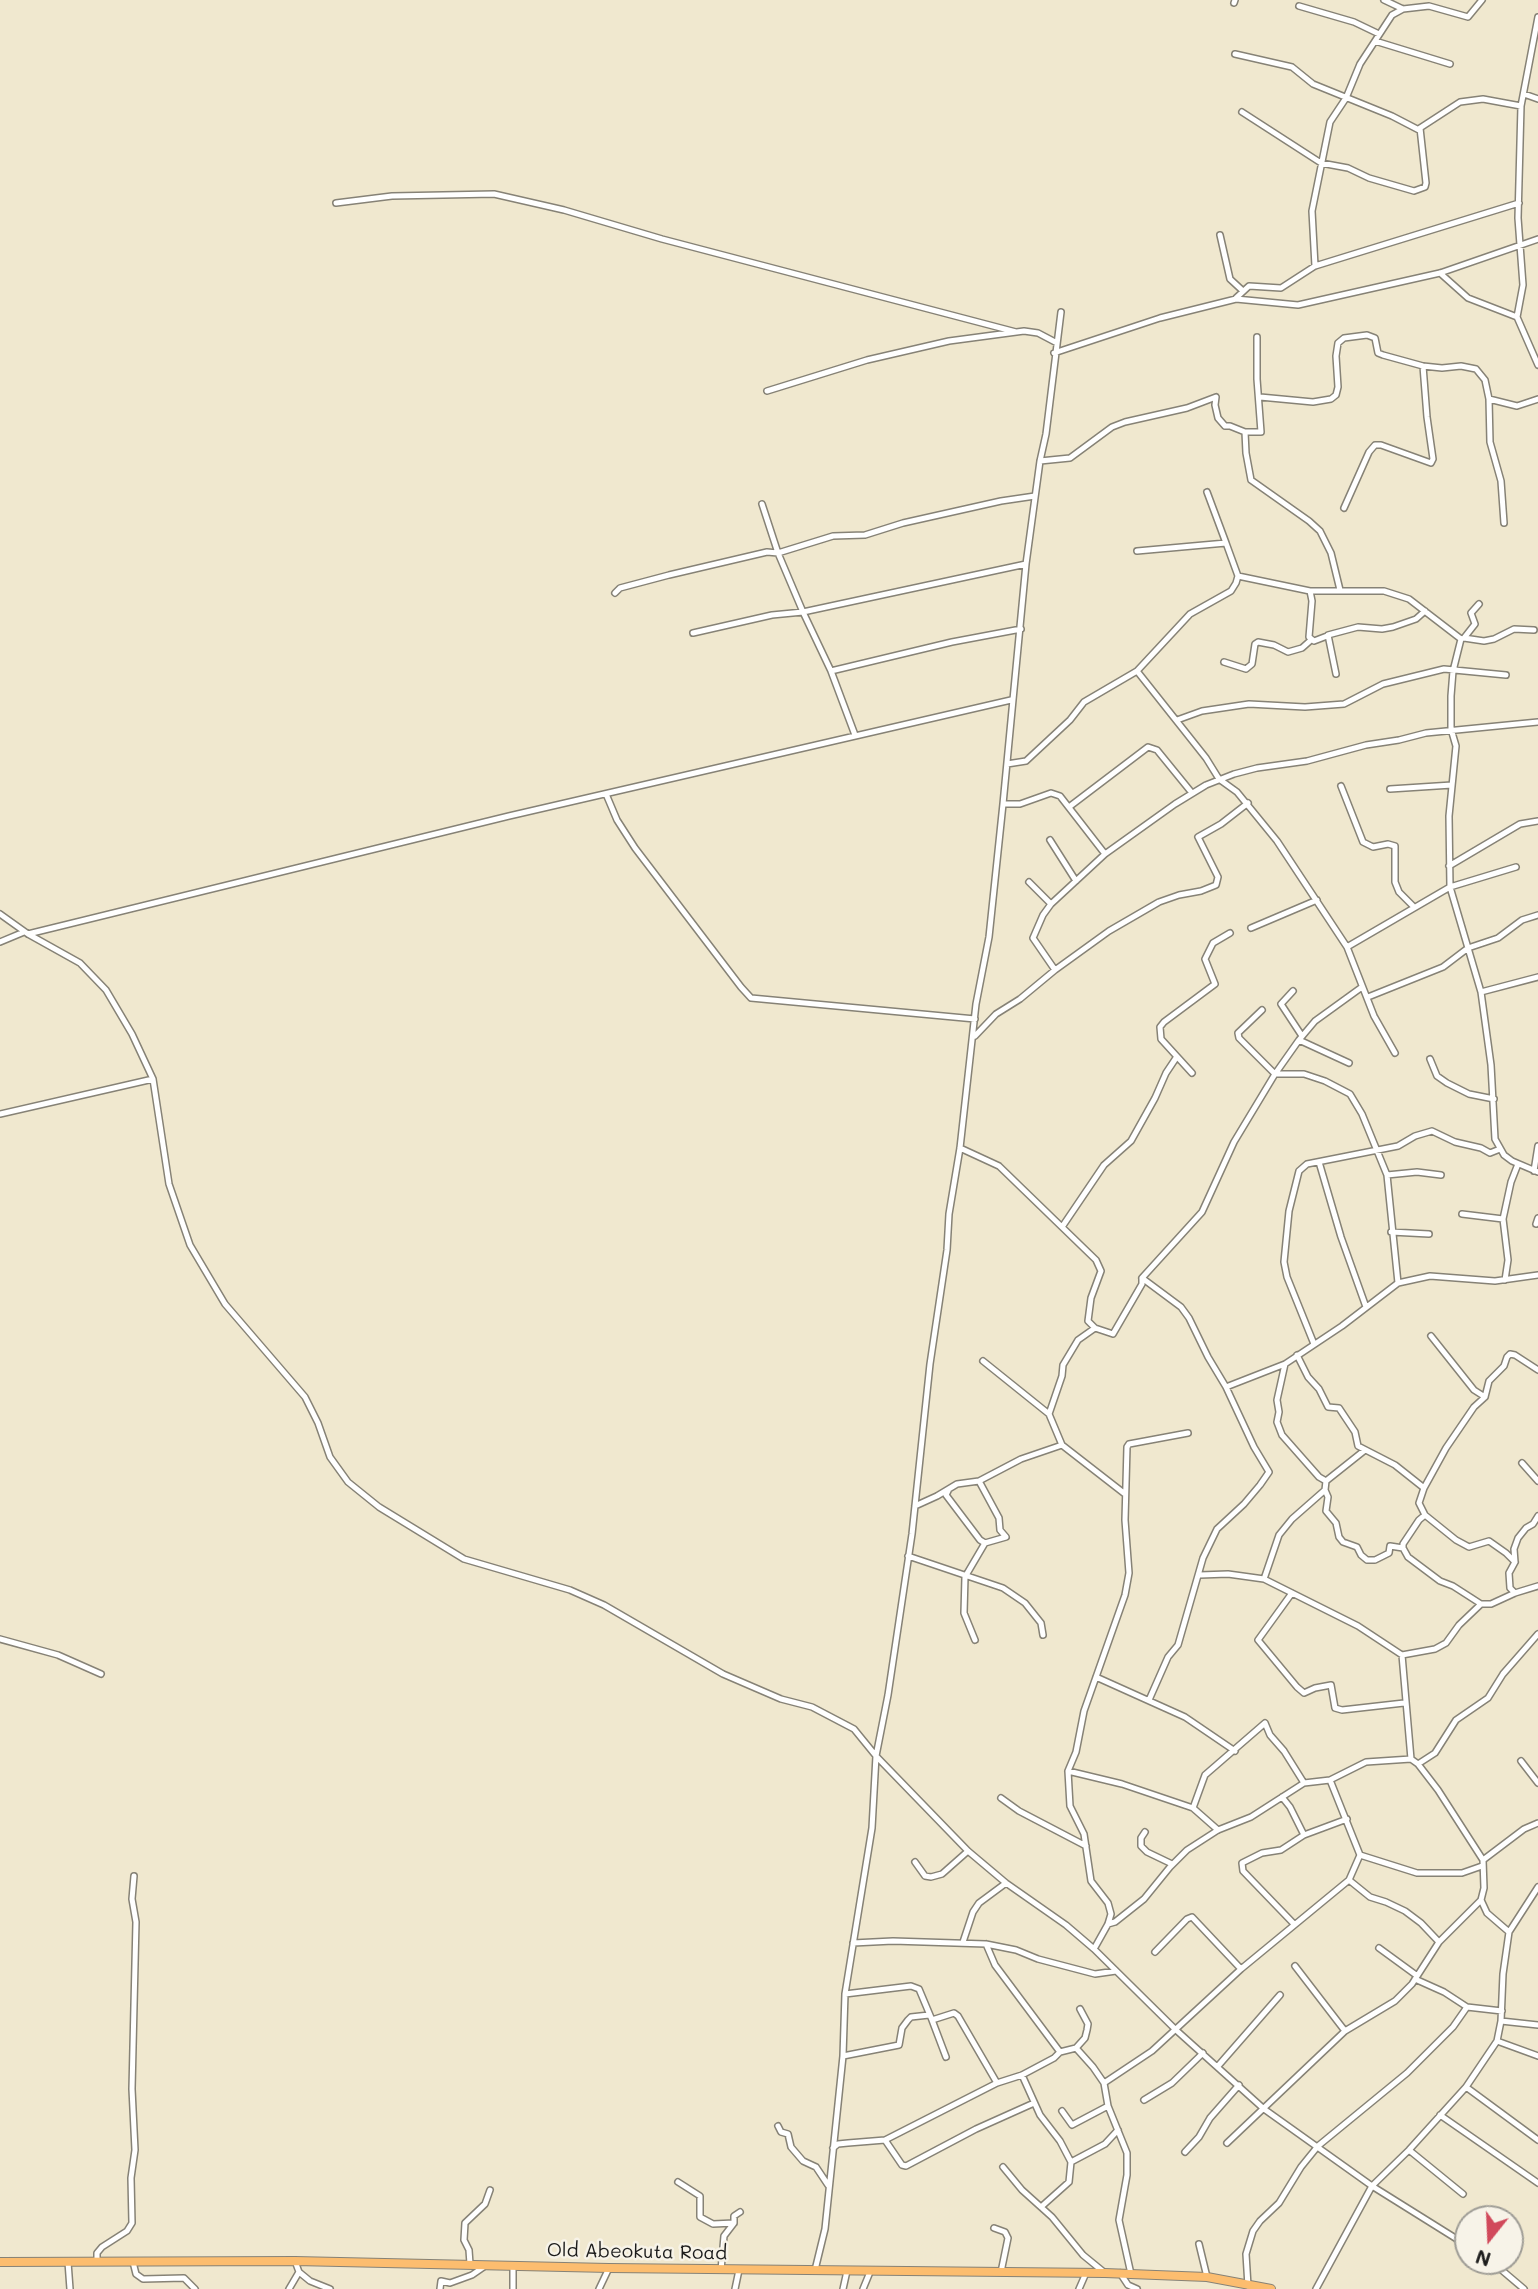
<!DOCTYPE html>
<style>
body{margin:0}
#map{position:relative;width:1538px;height:2289px;overflow:hidden;background:#f0e8cf;font-family:Mali,sans-serif}
canvas{display:block}
.north{position:absolute;left:1454px;top:2205px;width:70px;height:70px;box-sizing:border-box;background:#f7f3e8;border:2px solid #9f9d96;border-radius:50%;rotate:198deg;font-size:19px;font-weight:700;line-height:28px;text-align:center;color:#1c1c1c}
.north::after{content:'';display:block;margin:auto;width:24px;height:32px;background:#d1495b;clip-path:polygon(50% 0,100% 100%,50% 72%,0 100%)}
</style>
<div id="map">
<canvas width="1538" height="2289"></canvas>
<div class="north">N</div>
</div>
<script>
const ctx = document.querySelector('canvas').getContext('2d');
ctx.lineJoin = 'round';
function poly(rows) {
  const path = new Path2D();
  for (const r of rows) {
    path.moveTo(r[0], r[1]);
    for (let i = 2; i < r.length; i += 2) path.lineTo(r[i], r[i + 1]);
  }
  return path;
}
function stroke(path, color, width, dash) {
  ctx.strokeStyle = color;
  ctx.lineWidth = width;
  ctx.lineCap = dash ? 'butt' : 'round';
  ctx.setLineDash(dash || []);
  ctx.stroke(path);
}
function drawText(font, color, halo, rows, align = 'center') {
  ctx.font = font + ' Mali,sans-serif';
  ctx.lineWidth = 5;
  ctx.setLineDash([]);
  ctx.textBaseline = 'middle';
  ctx.strokeStyle = halo;
  ctx.fillStyle = color;
  for (const [text, x, y, turn = 0] of rows) {
    ctx.save();
    ctx.translate(x, y);
    ctx.rotate((+turn || 0) * Math.PI / 180);
    ctx.textAlign = isNaN(turn) ? turn : align;
    if (halo) ctx.strokeText(text, 0, 0);
    ctx.fillText(text, 0, 0);
    ctx.restore();
  }
}
const minor = poly([
 [1384,0,1403,9,1429,6,1468,17,1482,0],
 [1234,3,1235,0],
 [1299,6,1354,22,1379,34],
 [1538,17,1521,106,1518,218,1523,285,1517,317,1538,365],
 [1375,41,1450,64],
 [1235,54,1292,67,1313,84,1392,116,1419,130],
 [1524,94,1538,99],
 [1242,112,1321,163,1348,168,1369,178,1414,191,1425,187,1426,183,1420,128,1460,102,1483,99,1521,106],
 [336,203,392,196,494,194,564,210,662,239,1016,332],
 [1220,235,1230,279,1243,291],
 [1315,266,1312,211,1330,122,1346,98,1360,64,1392,15,1403,9],
 [1440,273,1468,298,1517,317],
 [1236,298,1249,286,1281,288,1315,266,1519,203],
 [1054,353,1160,318,1236,299,1298,305,1440,273,1538,239],
 [767,391,867,360,949,341,1024,331,1038,333,1057,343],
 [1260,397,1313,402,1331,399,1336,395,1338,387,1336,356,1338,343,1344,338,1367,335,1375,338,1378,353,1383,355,1423,366,1442,368,1461,366,1476,369,1485,380,1489,399,1517,406,1538,399],
 [1489,399,1490,442,1501,481,1504,523],
 [1245,432,1246,453,1251,480,1309,521,1320,531,1331,553,1340,590],
 [1040,461,1070,458,1112,427,1125,422,1187,408,1216,397,1215,405,1218,418,1225,426,1230,426,1245,432,1261,432,1257,379,1257,337],
 [1207,492,1226,543],
 [1344,508,1369,452,1375,445,1381,445,1431,463,1433,459,1427,417,1423,366],
 [1238,576,1310,591,1384,591,1409,599,1461,639,1453,671,1451,696,1451,729,1456,746,1449,816,1450,887,1481,992,1491,1065,1495,1139,1504,1155,1512,1161,1538,1172],
 [1310,591,1312,601,1309,637,1314,641,1327,636],
 [615,593,620,588,669,575,767,552,778,553,762,504],
 [1021,629,952,642,831,671,803,612,1026,564],
 [693,633,772,615,803,612,778,553,833,536,865,535,903,523,1001,501,1035,496],
 [1464,638,1475,624,1471,613,1479,604],
 [1461,639,1464,638,1484,641,1494,639,1514,629,1534,630],
 [1224,662,1246,669,1252,664,1255,644,1258,642,1274,645,1288,652,1302,648,1311,640],
 [831,671,855,735],
 [1137,671,1206,758,1219,779,1237,792,1277,841,1347,947,1374,1016,1395,1053],
 [1336,674,1328,635,1358,627,1382,629,1393,627,1416,619,1425,611],
 [1177,720,1202,711,1249,704,1305,707,1344,704,1383,684,1444,669,1506,675],
 [1007,764,1026,761,1070,720,1084,702,1137,671,1190,614,1231,591,1236,583,1238,576,1226,543,1137,551],
 [1341,786,1363,842,1373,847,1388,844,1395,846,1395,882,1399,892,1413,906],
 [1390,789,1452,785],
 [606,794,617,820,635,848,741,987,751,998,975,1019],
 [1003,804,1026,564,1040,461,1046,434,1061,312],
 [1069,807,1148,747,1157,750,1192,793],
 [1050,840,1076,881],
 [1449,866,1520,824,1538,821],
 [1029,882,1051,904],
 [0,914,28,934,80,963,106,990,132,1034,153,1079,169,1184,190,1245,225,1304,305,1397,318,1423,330,1457,348,1482,379,1507,464,1559,570,1590,604,1605,723,1674,781,1699,812,1707,854,1729,876,1756,968,1851,1006,1883,1066,1925,1094,1949,1176,2030,1264,2109,1372,2186,1468,2246],
 [1251,928,1317,900],
 [28,934,509,816,1011,700],
 [0,942,24,932],
 [1347,947,1450,887,1516,867],
 [1055,970,1033,938,1043,915,1051,904,1105,854,1175,804,1206,785,1234,774,1257,768,1307,761,1366,745,1399,740,1426,733,1538,722],
 [1293,991,1281,1004,1302,1036],
 [1481,992,1538,977],
 [1368,997,1443,967,1468,948,1498,938,1522,920,1538,915],
 [1262,1010,1238,1033,1239,1038,1275,1074,1304,1074,1325,1081,1350,1094,1362,1114,1387,1175,1398,1283],
 [975,1036,996,1014,1020,999,1055,970,1109,931,1159,902,1179,895,1201,891,1216,885,1218,877,1198,837,1221,824,1248,803],
 [1299,1040,1349,1063],
 [1430,1059,1437,1076,1447,1083,1469,1094,1494,1099],
 [1192,1073,1161,1039,1160,1027,1164,1022,1215,984,1205,959,1213,943,1230,933],
 [0,1114,153,1079],
 [960,1148,999,1166,1096,1260,1101,1271,1091,1298,1088,1321,1095,1328,1113,1334,1142,1284,1142,1278,1202,1212,1234,1142,1275,1074,1299,1040,1315,1021,1362,987],
 [1319,1162,1341,1237,1366,1307],
 [1534,1171,1538,1146],
 [1387,1175,1417,1172,1441,1175],
 [1462,1214,1503,1219],
 [1536,1224,1538,1218],
 [1062,1227,1104,1165,1131,1141,1155,1098,1166,1073,1176,1058],
 [1391,1232,1429,1234],
 [1142,1278,1181,1307,1189,1318,1208,1357,1226,1387,1254,1447,1269,1472,1260,1485,1244,1504,1217,1529,1203,1558,1178,1645,1168,1657,1149,1700],
 [1505,1280,1508,1260,1503,1219,1511,1182,1518,1164],
 [1431,1336,1474,1390,1485,1397],
 [1314,1344,1287,1277,1284,1262,1289,1211,1299,1171,1307,1164,1398,1146,1415,1136,1432,1131,1455,1142,1481,1148,1490,1153,1500,1149],
 [1297,1355,1308,1377,1319,1389,1328,1407,1339,1408,1355,1432,1358,1446,1395,1465,1424,1488],
 [983,1361,1049,1414,1062,1445,1125,1494],
 [1285,1364,1277,1400,1279,1412,1277,1422,1282,1435,1319,1477,1326,1481],
 [1226,1387,1285,1364,1342,1326,1398,1283,1430,1276,1495,1281,1538,1275],
 [1049,1414,1062,1376,1063,1365,1078,1340,1095,1328],
 [1522,1463,1538,1481],
 [1325,1490,1328,1497,1326,1511,1336,1523,1339,1537,1343,1542,1357,1547,1361,1555,1367,1560,1375,1560,1389,1553,1390,1546,1403,1548],
 [948,1491,946,1495,980,1540,985,1543],
 [915,1506,937,1496,957,1484,979,1481,1021,1459,1062,1445],
 [1425,1515,1419,1520,1403,1544,1403,1548,1408,1557,1440,1581,1453,1586,1481,1604],
 [908,1556,1003,1588,1025,1603,1041,1623,1043,1635],
 [1515,1562,1506,1553,1489,1541,1469,1547,1456,1540,1425,1515,1419,1503,1424,1488,1446,1448,1474,1407,1485,1397,1489,1381,1504,1366,1507,1357,1510,1354,1515,1355,1538,1370],
 [1200,1575,1228,1574,1264,1579,1358,1626,1402,1655,1435,1649,1446,1643,1459,1625,1481,1604,1491,1604,1515,1593,1538,1586],
 [1264,1579,1279,1535,1292,1519,1325,1490,1326,1481,1365,1450],
 [1292,1593,1258,1640,1297,1687,1304,1693,1315,1688,1331,1685,1335,1708,1342,1710,1404,1703],
 [1515,1593,1510,1588,1509,1573,1515,1562,1514,1549,1518,1538,1526,1528,1533,1524,1538,1516],
 [0,1639,58,1655,101,1674],
 [975,1640,964,1613,965,1577,985,1543,1006,1537,1000,1530,999,1518,979,1481],
 [1096,1677,1185,1717,1235,1751],
 [1521,1761,1538,1783],
 [1418,1764,1435,1753,1456,1720,1488,1698,1503,1674,1538,1634],
 [1068,1771,1122,1784,1193,1808,1218,1830],
 [1282,1797,1290,1807,1304,1835],
 [1001,1798,1019,1811,1086,1846],
 [1193,1808,1205,1775,1265,1723,1270,1735,1284,1751,1304,1783],
 [1145,1832,1141,1838,1141,1846,1147,1852,1172,1864],
 [1360,1855,1417,1873,1462,1873,1482,1866],
 [1483,1860,1524,1829,1538,1823],
 [915,1862,925,1876,931,1877,942,1874,968,1851],
 [1349,1880,1370,1897,1386,1902,1405,1911,1421,1923,1439,1942],
 [1481,1900,1487,1913,1509,1932],
 [1108,1924,1115,1922,1144,1899,1170,1867,1187,1850,1218,1830,1251,1817,1304,1783,1330,1780,1366,1762,1411,1759],
 [1294,1924,1243,1871,1242,1863,1262,1853,1281,1850,1304,1835,1347,1819],
 [963,1942,973,1912,979,1903,1006,1883],
 [853,1943,893,1941,986,1944,1016,1950,1038,1959,1095,1974,1116,1971],
 [986,1944,995,1965,1060,2052],
 [1379,1948,1416,1975],
 [1094,1949,1108,1924,1111,1914,1108,1903,1091,1881,1084,1834,1070,1806,1068,1771,1076,1752,1084,1711,1125,1595,1129,1573,1125,1520,1127,1447,1129,1444,1188,1433],
 [1155,1952,1187,1919,1192,1917,1241,1969],
 [1295,1966,1345,2031],
 [1415,1979,1444,1992,1467,2007,1502,2011],
 [845,1994,911,1986,919,1989,932,2020,954,2013,958,2016,997,2083],
 [932,2020,946,2057],
 [1501,2021,1538,2025],
 [1497,2041,1538,2056],
 [1076,2048,1093,2067,1104,2083,1108,2106,1127,2153,1127,2175,1119,2220,1131,2274],
 [843,2056,899,2045,902,2028,908,2020,911,2017,929,2015],
 [1218,2066,1280,1995],
 [1022,2075,1040,2115,1060,2141,1071,2162,1069,2182,1041,2207],
 [1104,2083,1152,2051,1241,1969,1349,1880,1360,1855,1330,1780],
 [1466,2087,1538,2140],
 [1144,2100,1172,2083,1203,2053],
 [1062,2111,1072,2125,1108,2106],
 [1440,2115,1538,2183],
 [778,2126,781,2132,788,2134,791,2147,803,2161,816,2167,828,2185],
 [885,2140,902,2165,906,2166,976,2129,1034,2103],
 [1227,2143,1345,2031,1395,2001,1412,1984,1439,1942,1481,1900,1484,1888,1483,1860,1438,1790,1418,1764,1411,1759,1402,1655],
 [833,2148,838,2144,848,2143,885,2140,997,2083,1022,2075,1054,2058,1060,2052,1076,2048,1085,2038,1087,2030,1088,2024,1080,2009],
 [1409,2150,1463,2194],
 [1185,2152,1199,2137,1210,2118,1239,2085],
 [1071,2162,1105,2144,1118,2130],
 [1003,2167,1022,2190,1052,2217,1083,2255,1105,2273],
 [678,2182,700,2196,700,2217,713,2224,734,2223],
 [994,2228,1005,2232,1008,2238,1001,2272],
 [1199,2244,1207,2277],
 [295,2261,299,2272,310,2281,330,2289],
 [1491,2261,1524,2289],
 [68,2262,70,2289],
 [97,2262,97,2253,102,2247,127,2231,132,2223,131,2178,135,2150,132,2089,136,1922,132,1899,134,1876],
 [133,2262,136,2274,143,2279,184,2278,195,2289],
 [470,2264,469,2250,464,2240,465,2223,485,2204,490,2190],
 [513,2265,513,2289],
 [721,2270,724,2236,734,2223,734,2216,740,2212],
 [815,2270,825,2229,843,2056,845,1994,872,1828,876,1756,888,1695,912,1534,930,1364,947,1250,949,1214,960,1148,976,1004,989,937,1003,804,1020,804,1051,793,1060,796,1105,854],
 [1120,2273,1128,2285,1137,2289],
 [1248,2286,1246,2254,1253,2231,1260,2221,1279,2203,1301,2167,1318,2146,1407,2073,1453,2027,1467,2007],
 [289,2289,299,2272],
 [440,2289,441,2281,450,2283,472,2275,485,2266],
 [599,2289,609,2268],
 [735,2289,739,2270],
 [843,2289,847,2271],
 [863,2289,870,2272],
 [1079,2289,1086,2273],
 [1316,2289,1372,2186,1409,2150,1466,2087,1497,2041,1501,2021,1503,1974,1509,1932,1538,1887]
]);
const highway = poly([
 [0,2262,295,2261,609,2268,1105,2273,1207,2277,1271,2289]
]);
stroke(minor, '#868276', 8);
stroke(highway, '#868276', 10);
stroke(minor, '#fff', 5);
stroke(highway, '#fcbd6f', 8);
drawText('19px', '#1c1c1c', '#f7f3e8', [
 ["Old Abeokuta Road",637,2252,1]
]);
</script>
